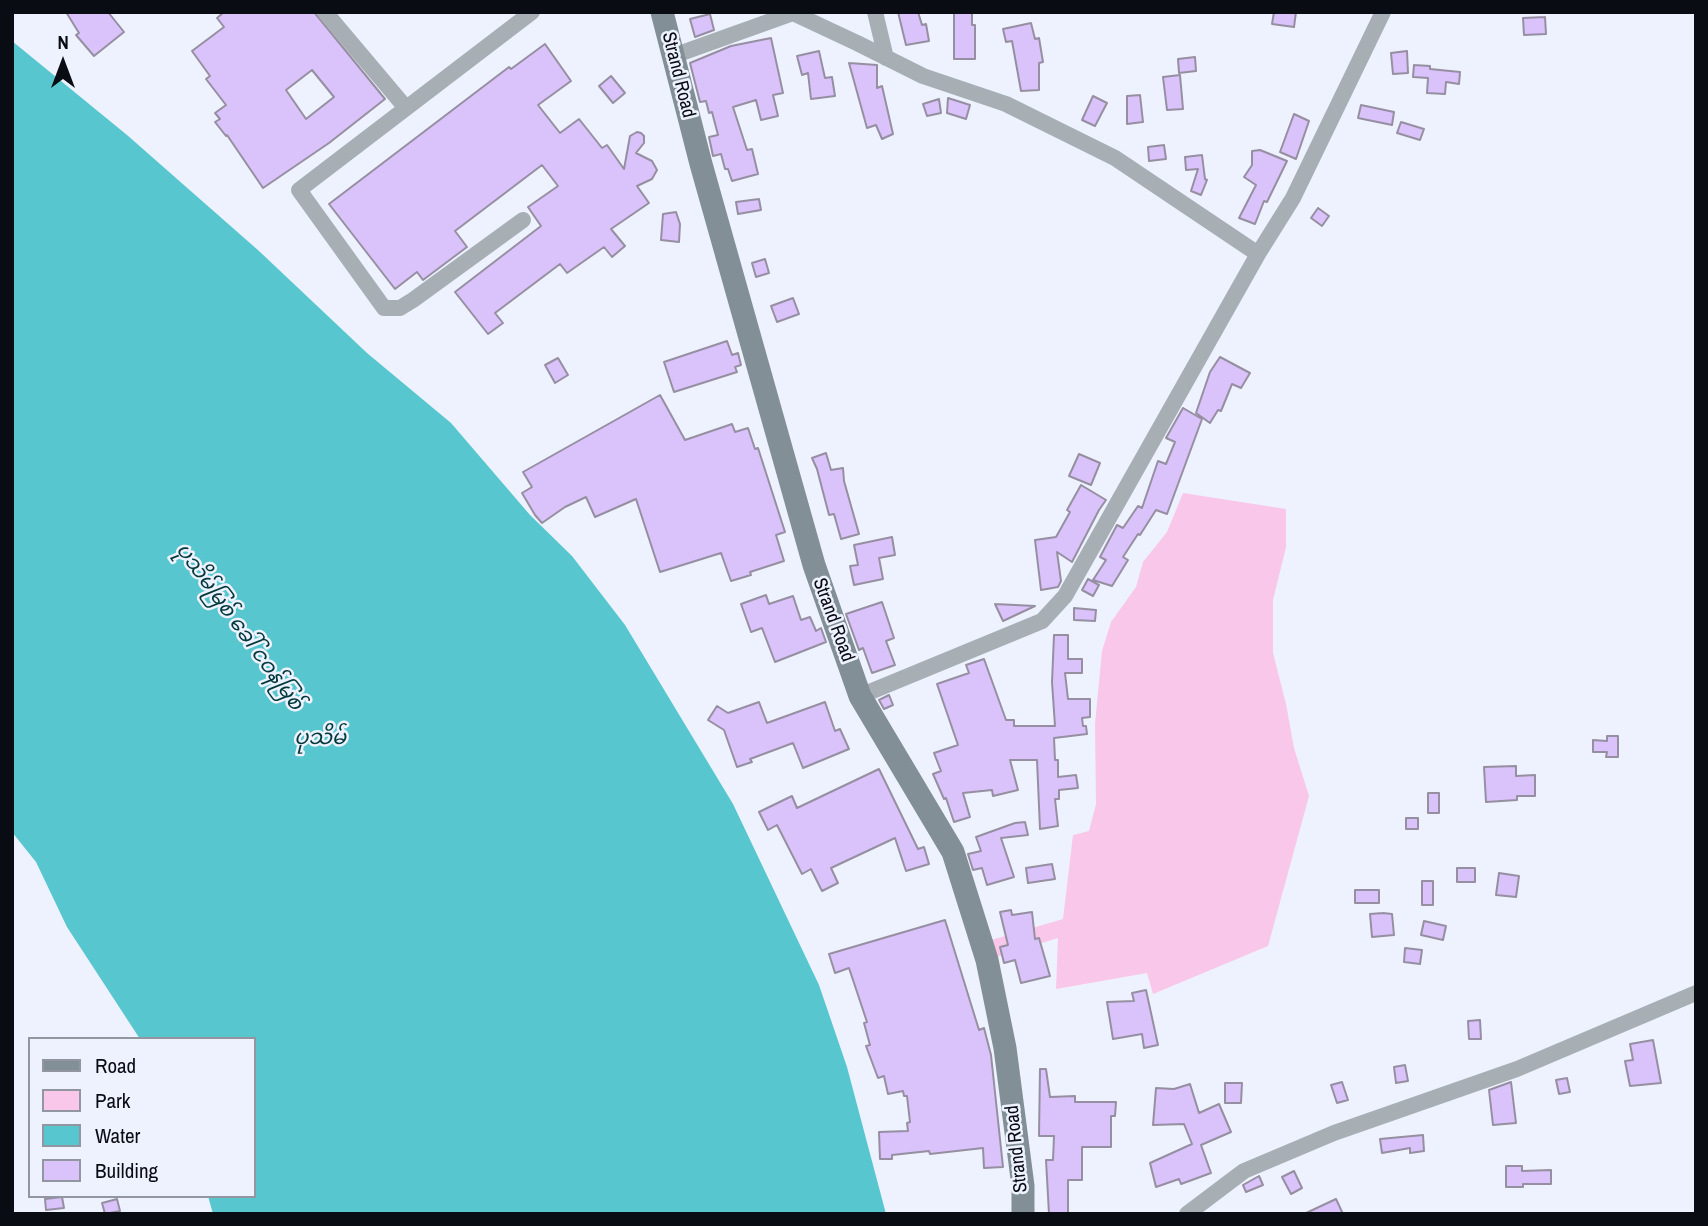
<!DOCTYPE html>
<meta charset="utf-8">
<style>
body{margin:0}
#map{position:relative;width:1708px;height:1226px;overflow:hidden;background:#edf2fe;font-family:"Archivo Narrow",sans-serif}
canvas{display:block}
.frame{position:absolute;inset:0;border:14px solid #0a0c13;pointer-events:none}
.legend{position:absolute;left:28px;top:1037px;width:228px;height:161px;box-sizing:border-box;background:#edf2fe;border:2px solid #9296a0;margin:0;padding:9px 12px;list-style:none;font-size:21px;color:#0a0c13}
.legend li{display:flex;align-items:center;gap:14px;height:35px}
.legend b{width:35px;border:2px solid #9296a0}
.north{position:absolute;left:28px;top:28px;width:70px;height:70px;-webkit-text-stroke:5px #edf2fe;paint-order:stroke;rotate:0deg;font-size:19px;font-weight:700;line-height:28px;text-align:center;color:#0a0c13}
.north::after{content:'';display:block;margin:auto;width:24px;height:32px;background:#0a0c13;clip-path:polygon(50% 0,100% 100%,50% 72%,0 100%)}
</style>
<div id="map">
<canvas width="1708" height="1226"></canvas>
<div class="frame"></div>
<ul class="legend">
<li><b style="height:9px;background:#838f97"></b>Road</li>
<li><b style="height:19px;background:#f9c7e9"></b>Park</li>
<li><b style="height:19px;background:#57c6cf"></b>Water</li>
<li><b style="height:19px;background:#dac2fb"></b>Building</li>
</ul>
<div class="north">N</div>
</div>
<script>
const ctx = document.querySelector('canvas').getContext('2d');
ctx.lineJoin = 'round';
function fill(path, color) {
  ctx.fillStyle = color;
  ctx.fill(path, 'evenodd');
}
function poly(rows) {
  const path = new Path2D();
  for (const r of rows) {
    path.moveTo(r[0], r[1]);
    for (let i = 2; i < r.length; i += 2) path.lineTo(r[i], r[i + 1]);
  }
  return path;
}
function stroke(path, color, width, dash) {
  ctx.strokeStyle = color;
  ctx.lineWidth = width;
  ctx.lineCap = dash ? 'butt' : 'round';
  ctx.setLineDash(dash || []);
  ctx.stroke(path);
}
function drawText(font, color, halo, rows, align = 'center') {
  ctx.font = font + ' "Archivo Narrow","Noto Sans Myanmar",sans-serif';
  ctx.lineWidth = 5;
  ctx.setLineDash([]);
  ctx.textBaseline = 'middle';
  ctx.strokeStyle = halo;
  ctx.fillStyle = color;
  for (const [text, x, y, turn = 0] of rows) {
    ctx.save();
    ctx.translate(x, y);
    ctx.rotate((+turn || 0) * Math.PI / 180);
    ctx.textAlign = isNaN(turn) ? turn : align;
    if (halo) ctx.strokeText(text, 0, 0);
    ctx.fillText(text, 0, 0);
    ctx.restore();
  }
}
fill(poly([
 [1183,493,1286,509,1286,547,1273,600,1273,653,1286,704,1294,748,1309,796,1268,946,1153,994,1147,973,1056,989,1058,938,987,960,981,943,1063,919,1073,835,1089,831,1096,804,1095,724,1102,651,1111,622,1136,587,1143,562,1167,532]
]), '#f9c7e9');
fill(poly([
 [12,41,127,135,259,251,367,353,451,423,530,515,572,556,625,625,733,804,819,985,847,1067,886,1214,213,1214,208,1196,254,1196,254,1039,140,1039,67,927,36,862,12,832]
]), '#57c6cf');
const building = poly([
 [66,12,108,12,124,32,94,56,76,35,79,33,66,12],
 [224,12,314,12,385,99,329,143,263,188,227,135,226,136,215,122,220,119,215,113,226,105,206,79,210,76,192,51,224,27,217,18,224,12],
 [312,70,334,97,306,119,286,90,312,70],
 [898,12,918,12,922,25,926,24,929,41,906,45,898,12],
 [954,12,972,12,972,25,975,25,975,59,954,59,954,12],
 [1274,12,1296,12,1294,27,1272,24,1274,12],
 [710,14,714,30,695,37,690,19,710,14],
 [1545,17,1546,34,1524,35,1523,18,1545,17],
 [1031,23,1035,39,1039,38,1043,62,1039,63,1039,90,1021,91,1012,41,1006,42,1003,29,1031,23],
 [771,38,783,93,773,95,778,116,761,120,756,100,733,107,747,150,752,149,758,174,732,181,728,169,725,169,721,154,713,156,709,137,718,135,712,112,709,113,706,101,700,102,690,63,731,46,771,38],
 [545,44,571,81,538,105,560,133,579,119,602,148,607,145,624,169,630,136,637,132,641,133,644,136,644,143,636,153,652,161,657,170,652,179,637,186,649,203,611,229,625,246,612,257,604,247,567,273,560,264,495,313,503,323,488,334,455,292,541,226,528,207,558,186,542,165,455,231,467,247,423,280,417,272,395,289,329,204,509,67,511,69,545,44],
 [819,51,825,78,832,77,835,96,811,99,808,73,802,75,797,56,819,51],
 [1407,51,1408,73,1393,74,1391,53,1407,51],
 [1195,57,1196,71,1179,73,1178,59,1195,57],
 [849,63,877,65,877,88,882,86,893,134,882,139,876,125,867,128,849,63],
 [1414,65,1430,66,1430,69,1460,72,1459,84,1446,82,1445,94,1427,93,1428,78,1413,77,1414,65],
 [1180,75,1183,109,1167,110,1163,77,1180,75],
 [611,76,625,93,613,103,599,86,611,76],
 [1140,95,1143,122,1127,124,1127,96,1140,95],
 [1093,96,1107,103,1095,126,1082,120,1093,96],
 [948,98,970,105,966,119,947,113,948,98],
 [939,99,941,113,927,116,923,104,939,99],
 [1361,105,1394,112,1392,125,1358,118,1361,105],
 [1294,114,1309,121,1296,159,1280,152,1294,114],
 [1401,122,1424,129,1420,140,1397,133,1401,122],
 [1164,145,1166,159,1149,161,1148,147,1164,145],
 [1260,150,1287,161,1267,202,1264,201,1255,224,1239,218,1256,185,1244,177,1252,165,1252,151,1260,150],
 [1202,155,1205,179,1207,180,1201,195,1191,191,1198,169,1186,170,1185,157,1202,155],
 [759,199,761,210,738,214,736,202,759,199],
 [1318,208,1329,216,1322,226,1311,218,1318,208],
 [676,212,680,224,679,242,661,240,663,214,676,212],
 [765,259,769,273,756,277,752,263,765,259],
 [793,298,799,314,777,322,771,306,793,298],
 [727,341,732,355,738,353,741,365,735,367,737,372,674,392,664,362,727,341],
 [1220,357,1250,373,1241,388,1232,384,1221,411,1218,410,1210,423,1196,413,1210,372,1220,357],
 [558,358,568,375,555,383,545,365,558,358],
 [660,395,685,440,732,424,735,432,748,428,755,449,758,448,785,532,776,535,784,561,750,572,751,575,731,581,721,553,660,572,636,499,595,517,586,497,565,507,542,523,535,515,522,493,532,487,523,472,660,395],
 [1183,408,1202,419,1167,514,1156,510,1140,535,1138,534,1123,557,1128,560,1112,586,1093,580,1106,560,1100,557,1117,525,1123,528,1138,506,1142,508,1158,461,1166,464,1175,442,1166,438,1183,408],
 [826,453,831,470,843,468,844,481,859,534,841,539,834,514,829,515,817,469,812,458,826,453],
 [1079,454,1100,463,1091,485,1069,476,1079,454],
 [1081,485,1106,500,1099,510,1072,562,1057,552,1061,581,1058,587,1041,590,1035,540,1056,537,1070,512,1067,510,1081,485],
 [892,537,895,555,879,558,883,579,854,585,850,566,858,565,854,545,892,537],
 [1088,579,1099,585,1093,596,1082,590,1088,579],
 [766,595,769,604,793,596,801,620,810,617,816,631,821,628,826,642,775,662,762,628,751,632,741,604,766,595],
 [882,602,894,638,886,641,895,665,872,673,863,648,859,650,846,614,882,602],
 [995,604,1035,606,1003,621,995,604],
 [1074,608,1096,610,1095,621,1074,620,1074,608],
 [1054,635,1068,635,1068,659,1082,659,1082,673,1065,673,1068,699,1090,699,1090,717,1082,718,1083,726,1086,726,1087,734,1054,738,1055,760,1058,760,1058,777,1076,775,1078,788,1059,790,1059,799,1055,799,1058,826,1040,829,1037,760,1010,760,1018,790,993,796,992,790,963,793,970,817,954,822,946,798,944,799,933,774,941,771,934,753,958,745,937,684,969,673,966,665,984,659,1006,720,1014,720,1014,726,1055,726,1052,682,1054,635],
 [889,695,893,705,884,709,879,700,889,695],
 [759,702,767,723,825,702,835,731,840,729,849,749,803,768,793,743,750,759,752,762,737,767,724,730,708,720,717,706,728,713,759,702],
 [1607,736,1618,736,1618,757,1606,757,1607,752,1593,752,1593,740,1607,741,1607,736],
 [1516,766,1516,776,1535,775,1535,796,1517,796,1517,800,1486,802,1484,767,1516,766],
 [879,769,918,849,924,847,929,864,906,871,895,838,831,868,838,883,822,891,811,869,802,874,777,825,768,830,759,812,792,796,797,808,879,769],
 [1428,793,1439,793,1439,813,1428,813,1428,793],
 [1406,818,1418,818,1418,829,1406,829,1406,818],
 [1025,822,1028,835,1001,838,1014,877,987,885,982,868,973,870,968,854,981,851,976,837,1015,823,1025,822],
 [1052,864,1055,879,1028,883,1026,868,1052,864],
 [1457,868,1475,868,1475,882,1457,882,1457,868],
 [1499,873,1519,876,1516,897,1496,895,1499,873],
 [1422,881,1433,881,1433,905,1422,905,1422,881],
 [1355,890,1379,890,1379,903,1355,903,1355,890],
 [1011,910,1012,915,1032,912,1035,939,1039,938,1050,976,1021,983,1015,960,1004,963,1000,947,1008,945,1000,912,1011,910],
 [1383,913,1392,914,1394,935,1372,937,1370,914,1383,913],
 [945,920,979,1030,984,1028,991,1055,1003,1167,984,1168,983,1148,930,1154,929,1151,892,1155,892,1159,880,1159,879,1132,908,1131,907,1123,910,1122,907,1096,904,1096,903,1091,888,1094,884,1076,878,1078,866,1046,870,1045,864,1023,867,1022,849,968,835,973,829,954,945,920],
 [1424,921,1446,926,1443,940,1421,935,1424,921],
 [1405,948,1422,950,1420,964,1404,962,1405,948],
 [1146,990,1158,1045,1144,1048,1142,1034,1113,1039,1107,1002,1134,1001,1132,993,1146,990],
 [1480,1020,1481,1039,1469,1039,1468,1021,1480,1020],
 [1653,1040,1661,1083,1630,1086,1625,1061,1633,1060,1630,1044,1653,1040],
 [1405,1065,1408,1081,1396,1083,1394,1067,1405,1065],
 [1040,1069,1046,1069,1050,1097,1075,1096,1075,1102,1116,1102,1115,1116,1111,1116,1111,1147,1082,1147,1082,1180,1068,1180,1068,1214,1049,1214,1046,1160,1053,1160,1054,1136,1039,1136,1040,1069],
 [1567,1078,1570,1092,1559,1094,1556,1080,1567,1078],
 [1342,1082,1348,1100,1337,1103,1331,1085,1342,1082],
 [1511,1082,1516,1123,1493,1125,1489,1090,1511,1082],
 [1225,1083,1242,1083,1241,1103,1225,1103,1225,1083],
 [1190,1084,1199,1113,1219,1104,1231,1132,1201,1145,1211,1173,1181,1184,1179,1179,1156,1187,1150,1163,1192,1144,1184,1124,1153,1125,1156,1088,1174,1089,1190,1084],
 [1423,1135,1424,1151,1410,1153,1410,1148,1382,1153,1380,1139,1423,1135],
 [1506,1166,1522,1166,1522,1171,1551,1170,1551,1184,1523,1184,1523,1187,1506,1187,1506,1166],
 [1294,1171,1302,1188,1291,1194,1282,1177,1294,1171],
 [1259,1176,1263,1185,1246,1192,1243,1185,1259,1176],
 [62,1197,64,1208,46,1210,45,1199,62,1197],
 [117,1199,120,1211,105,1214,102,1203,117,1199],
 [1336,1199,1343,1214,1304,1214,1336,1199]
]);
fill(building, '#dac2fb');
stroke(building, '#968fa1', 2);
stroke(poly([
 [325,12,406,108],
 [875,12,886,58],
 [673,56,793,13,857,43,923,76,1006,104,1115,158,1258,254],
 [523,220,413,300,400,308,384,308,299,190,532,12],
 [860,696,1042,621,1065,596,1258,254,1293,198,1383,12],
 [1187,1214,1244,1171,1334,1133,1517,1069,1696,993]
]), '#a7afb5', 16);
stroke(poly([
 [662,12,701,164,814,565,860,696,953,852,987,960,1005,1048,1023,1186,1023,1214]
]), '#838f97', 23);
drawText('19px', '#0a0c13', '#edf2fe', [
 ["Strand Road",678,75,76],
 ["Strand Road",833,620,70],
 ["Strand Road",1017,1149,-96]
]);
drawText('italic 21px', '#00383b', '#edf2fe', [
 ["ပုသိမ်မြစ် ခေါ် ငဝန်မြစ်",239,627,54],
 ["ပုသိမ်",320,738]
]);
</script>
